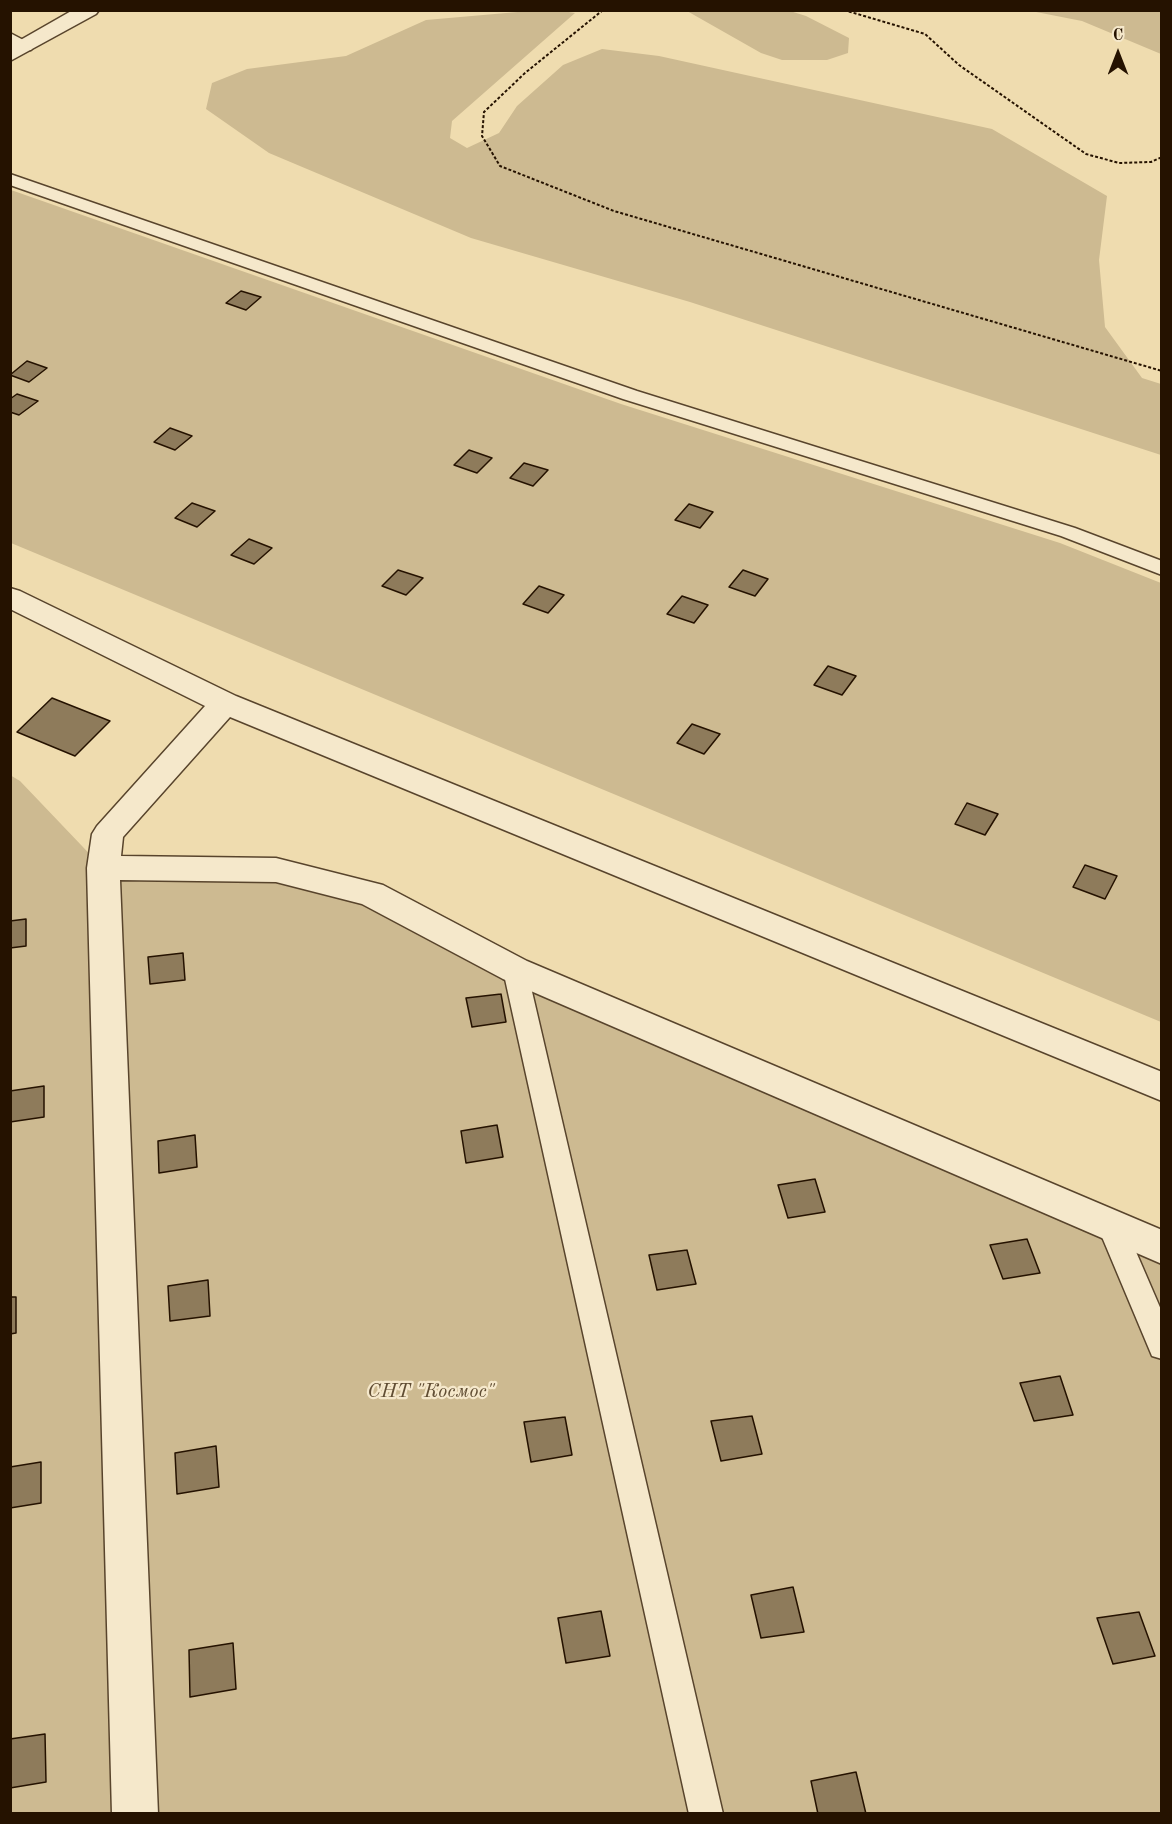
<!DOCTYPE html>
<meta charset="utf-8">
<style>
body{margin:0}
#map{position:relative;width:1172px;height:1824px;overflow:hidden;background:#efdcaf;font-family:"Old Standard TT",serif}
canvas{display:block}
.frame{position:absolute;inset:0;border:12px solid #251200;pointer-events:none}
.north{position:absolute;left:1088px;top:24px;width:60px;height:60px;-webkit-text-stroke:4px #f5e8cb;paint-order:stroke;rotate:0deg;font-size:16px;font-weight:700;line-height:24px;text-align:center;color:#251200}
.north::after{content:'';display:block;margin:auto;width:21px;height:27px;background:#251200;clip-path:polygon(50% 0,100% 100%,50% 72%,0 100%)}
</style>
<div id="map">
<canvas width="1172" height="1824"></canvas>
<div class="frame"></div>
<div class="north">С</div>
</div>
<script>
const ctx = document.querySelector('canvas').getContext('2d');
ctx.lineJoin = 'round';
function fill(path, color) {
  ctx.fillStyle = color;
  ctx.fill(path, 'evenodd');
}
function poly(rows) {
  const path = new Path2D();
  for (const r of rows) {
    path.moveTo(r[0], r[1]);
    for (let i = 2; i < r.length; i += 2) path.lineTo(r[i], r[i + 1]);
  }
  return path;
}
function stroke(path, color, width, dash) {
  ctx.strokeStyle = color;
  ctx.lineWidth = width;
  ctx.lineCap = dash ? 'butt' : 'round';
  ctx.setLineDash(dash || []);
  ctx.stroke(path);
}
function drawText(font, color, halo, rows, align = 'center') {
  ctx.font = font + ' "Old Standard TT",serif';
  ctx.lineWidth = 4.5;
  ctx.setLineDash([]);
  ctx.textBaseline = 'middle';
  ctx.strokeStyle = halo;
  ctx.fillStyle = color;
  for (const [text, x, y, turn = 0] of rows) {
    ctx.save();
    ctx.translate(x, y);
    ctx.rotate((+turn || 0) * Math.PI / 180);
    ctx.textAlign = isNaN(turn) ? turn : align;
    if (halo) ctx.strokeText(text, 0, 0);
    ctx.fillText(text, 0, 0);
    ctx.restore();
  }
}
fill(poly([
 [556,10,575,13,452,121,450,138,467,148,499,133,517,106,563,65,602,49,659,56,992,129,1107,196,1099,260,1105,327,1142,378,1161,384,1161,455,690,302,471,238,269,153,206,109,212,83,247,69,346,56,426,20,529,11],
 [687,11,790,11,806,16,849,38,848,53,827,60,782,60,761,53],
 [1031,11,1161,11,1161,54,1082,21],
 [11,190,621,404,1060,543,1161,583,1161,1022,11,543],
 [10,775,20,781,103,868,276,870,371,894,1161,1248,1161,1813,11,1813]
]), '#cdba91');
const building = poly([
 [241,291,261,297,246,310,226,303,241,291],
 [27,361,47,368,29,382,10,375,27,361],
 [17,394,38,401,19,415,10,412,10,399,17,394],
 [170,428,192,436,175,450,154,442,170,428],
 [469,450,492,458,477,473,454,465,469,450],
 [524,463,548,470,533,486,510,478,524,463],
 [192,503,215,511,197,527,175,518,192,503],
 [689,504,713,512,700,528,675,520,689,504],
 [249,539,272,548,254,564,231,555,249,539],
 [398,570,423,578,406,595,382,586,398,570],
 [743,570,768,579,755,596,729,587,743,570],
 [539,586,564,595,548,613,523,604,539,586],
 [682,596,708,605,694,623,667,614,682,596],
 [828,666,856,676,842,695,814,685,828,666],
 [52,698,110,721,75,756,17,732,52,698],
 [692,724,720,734,704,754,677,743,692,724],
 [967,803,998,814,985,835,955,824,967,803],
 [1085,865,1117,876,1105,899,1073,887,1085,865],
 [26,919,26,946,10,948,10,921,26,919],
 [183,953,185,980,150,984,148,957,183,953],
 [501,994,506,1022,472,1027,466,998,501,994],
 [44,1086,44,1117,10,1122,10,1091,44,1086],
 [497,1125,503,1157,466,1163,461,1131,497,1125],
 [195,1135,197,1167,159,1173,158,1141,195,1135],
 [815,1179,825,1212,788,1218,778,1185,815,1179],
 [1027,1239,1040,1273,1003,1279,990,1245,1027,1239],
 [687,1250,696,1284,657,1290,649,1255,687,1250],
 [208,1280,210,1316,170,1321,168,1286,208,1280],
 [10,1297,16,1297,16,1333,10,1334,10,1297],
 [1060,1376,1073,1415,1034,1421,1020,1383,1060,1376],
 [752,1416,762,1454,721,1461,711,1421,752,1416],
 [565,1417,572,1455,531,1462,524,1422,565,1417],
 [216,1446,219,1487,177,1494,175,1453,216,1446],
 [41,1462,41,1503,10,1508,10,1467,41,1462],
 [793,1587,804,1632,761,1638,751,1595,793,1587],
 [601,1611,610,1656,566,1663,558,1618,601,1611],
 [1139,1612,1155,1656,1113,1664,1097,1618,1139,1612],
 [233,1643,236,1689,190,1697,189,1650,233,1643],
 [45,1734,46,1782,10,1788,10,1739,45,1734],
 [856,1772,866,1814,818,1814,811,1781,856,1772]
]);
fill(building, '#8e7b5b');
stroke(building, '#251200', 1.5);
const lane = poly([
 [10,33,31,44,33,47,31,50,21,50,10,44,10,33],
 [10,174,637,391,1075,528,1162,561,1162,575,1061,536,623,399,10,185,10,174],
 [515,961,524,963,527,970,723,1814,689,1814,503,970,506,963,515,961],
 [1111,1213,1121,1217,1162,1312,1162,1359,1152,1356,1097,1225,1101,1217,1111,1213]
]);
const street = poly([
 [73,10,99,10,96,14,10,61,10,46,73,10],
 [10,588,20,591,236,696,1162,1072,1162,1101,230,717,123,837,121,856,276,858,383,885,527,961,1162,1230,1162,1264,503,979,362,904,276,882,120,880,158,1814,112,1814,87,868,92,834,97,826,205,706,10,609,10,588]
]);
stroke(lane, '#58442c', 3);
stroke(street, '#58442c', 3);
stroke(poly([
 [603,10,525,73,484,112,482,136,500,166,614,211,1162,371],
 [844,10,925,34,959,65,1086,154,1119,163,1151,162,1162,157]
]), '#251200', 2, [3, 2]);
fill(lane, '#f5e8cb');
fill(street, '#f5e8cb');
drawText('italic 20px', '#604d33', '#f5e8cb', [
 ["СНТ \"Космос\"",431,1392]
]);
</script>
